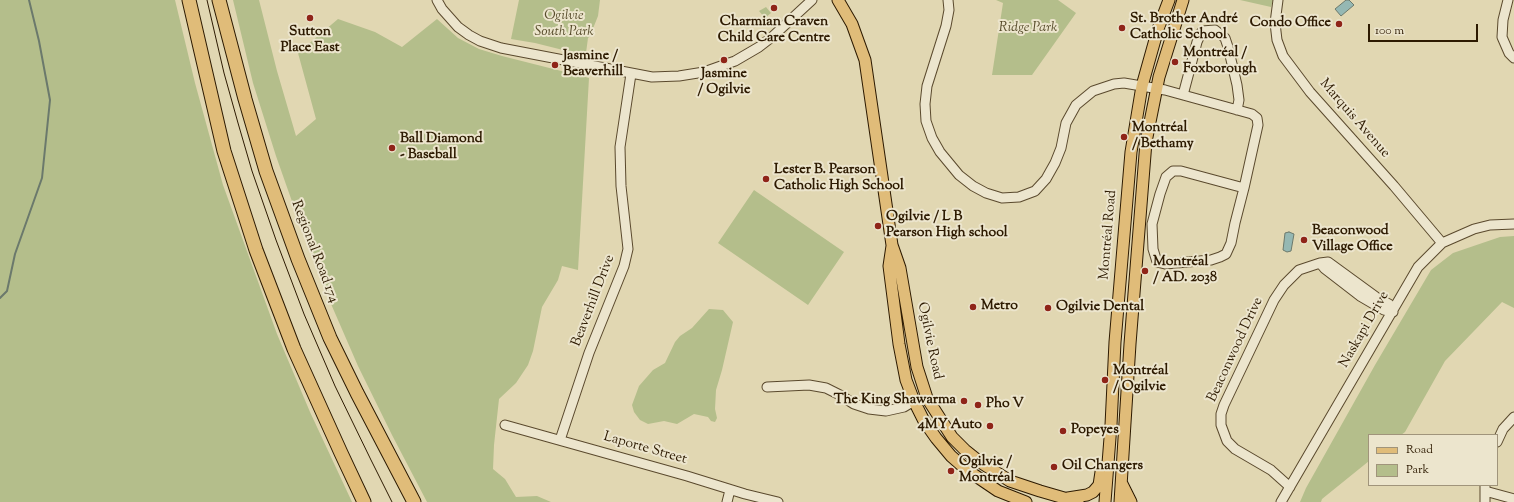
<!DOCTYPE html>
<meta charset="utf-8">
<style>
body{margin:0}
#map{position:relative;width:1514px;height:502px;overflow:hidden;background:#e1d7b2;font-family:"Sorts Mill Goudy",serif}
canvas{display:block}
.legend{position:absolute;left:1368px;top:434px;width:130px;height:52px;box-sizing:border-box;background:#ece5cd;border:1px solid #a0947b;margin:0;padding:5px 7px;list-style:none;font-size:12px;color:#2d1a01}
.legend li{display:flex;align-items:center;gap:8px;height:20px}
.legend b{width:20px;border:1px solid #a0947b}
.scale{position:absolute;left:1368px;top:24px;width:110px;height:18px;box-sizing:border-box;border:2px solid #2d1a01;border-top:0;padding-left:5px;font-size:12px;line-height:14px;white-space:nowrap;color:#2d1a01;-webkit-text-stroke:3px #ece5cd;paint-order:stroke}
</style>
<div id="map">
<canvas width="1514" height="502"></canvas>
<ul class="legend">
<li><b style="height:5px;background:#e0bc79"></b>Road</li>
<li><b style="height:11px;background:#b4be8b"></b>Park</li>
</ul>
<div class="scale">100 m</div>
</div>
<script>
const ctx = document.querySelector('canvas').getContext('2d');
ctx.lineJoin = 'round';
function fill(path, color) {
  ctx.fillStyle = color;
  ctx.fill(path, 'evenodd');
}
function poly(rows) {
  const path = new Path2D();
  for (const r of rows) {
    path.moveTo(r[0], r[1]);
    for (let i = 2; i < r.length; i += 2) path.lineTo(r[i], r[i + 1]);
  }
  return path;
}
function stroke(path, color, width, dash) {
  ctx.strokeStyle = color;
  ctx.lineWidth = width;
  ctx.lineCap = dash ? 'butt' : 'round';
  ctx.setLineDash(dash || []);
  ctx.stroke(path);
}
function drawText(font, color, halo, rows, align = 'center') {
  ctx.font = font + ' "Sorts Mill Goudy",serif';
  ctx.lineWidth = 4;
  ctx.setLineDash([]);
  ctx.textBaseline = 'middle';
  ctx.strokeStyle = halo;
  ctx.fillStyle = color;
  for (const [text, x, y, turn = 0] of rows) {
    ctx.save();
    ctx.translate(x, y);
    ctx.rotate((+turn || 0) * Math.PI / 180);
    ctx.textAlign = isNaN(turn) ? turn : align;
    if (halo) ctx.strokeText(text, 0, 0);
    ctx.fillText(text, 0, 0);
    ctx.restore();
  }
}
fill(poly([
 [0,0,175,0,195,83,223,185,277,334,310,412,352,502,0,502],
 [233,0,259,0,277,71,296,136,316,119,298,53,338,19,375,32,402,47,437,19,458,38,479,49,502,56,589,78,578,270,562,266,558,280,542,307,533,351,528,365,516,383,499,399,494,445,493,469,505,479,516,497,537,496,551,502,427,502,392,435,358,366,328,297,301,227,276,156,253,83],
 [519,0,600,0,598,16,590,36,588,38,586,53,567,51,535,43,511,39],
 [996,0,1058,0,1076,13,1032,75,992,75,1003,3],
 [1240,0,1273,0,1271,7],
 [766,7,771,13,765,18,759,11],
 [754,190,844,252,808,305,718,243],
 [1514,236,1514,308,1502,302,1445,361,1405,432,1401,435,1369,435,1369,461,1322,499,1321,502,1300,502,1306,488,1375,365,1431,270,1453,253,1500,237],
 [709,309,723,310,733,322,722,370,716,390,715,409,717,418,715,422,711,421,708,417,694,414,677,424,664,421,648,424,640,420,634,412,632,405,639,386,653,370,665,363,675,342,680,336,692,328]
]), '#b4be8b');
const water = poly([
 [1346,0,1349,0,1354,5,1341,16,1335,9,1346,0],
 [1289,232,1294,234,1291,251,1287,252,1283,250,1285,233,1289,232]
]);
fill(water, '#95b8b3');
stroke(water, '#6b796c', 1);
stroke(poly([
 [0,298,7,291,15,254,42,178,50,100,39,41,29,0]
]), '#6b796c', 2);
const minor = poly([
 [437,0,442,9,458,27,469,35,480,41,501,48,652,77,679,76,704,72,735,61,759,47,772,37,812,0],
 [948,0,949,10,946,26,927,86,925,104,926,121,932,138,940,152,959,175,973,186,986,193,1002,198,1019,197,1035,191,1046,179,1055,163,1061,148,1066,123,1076,105,1093,91,1114,84,1124,83,1165,90,1252,114,1257,118,1258,125,1244,188,1235,223,1231,243,1226,254,1220,257,1211,260,1165,264,1157,262,1153,249,1152,224,1160,194,1166,177,1173,171,1181,171,1244,188],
 [1278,0,1275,23,1277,40,1283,56,1310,92,1394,186,1442,243],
 [1508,0,1503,20,1502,37,1509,53,1514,58],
 [1183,95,1197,42,1202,31,1215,30,1225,38,1228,47,1237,85,1239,100,1237,110],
 [1320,263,1325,269,1360,296,1384,310,1393,312],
 [767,387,809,385,826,388,840,395,854,404,869,409,886,411,904,407,914,401],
 [505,425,687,476,745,494,778,502],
 [560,440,589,353,624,266,628,249,621,186,620,147,631,74],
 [1497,442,1503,429,1514,417],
 [1290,487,1271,470,1235,449,1227,441,1221,425,1221,414,1224,405,1274,300,1284,285,1299,270,1320,263,1328,262,1376,297,1389,304,1393,312],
 [1485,491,1514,499],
 [727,502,730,490],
 [1281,502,1418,267,1442,243,1474,229,1490,225,1514,224],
 [1485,502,1485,485]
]);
const major = poly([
 [838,0,852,24,865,60,892,245,900,268,917,367,927,398,952,437,965,450,980,462,1010,481,1040,491,1078,502],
 [892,246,889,266,899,344,906,380,914,401,924,421,936,438,951,456,967,470,998,491,1026,502],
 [1122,484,1131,502],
 [1068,498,1087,495,1093,492,1099,485,1101,472],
 [1105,502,1111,425,1115,342,1131,152,1142,86,1158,29,1169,0],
 [1120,502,1130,344,1146,142,1159,77,1183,0]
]);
const highway = poly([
 [189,0,224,151,256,250,294,349,341,453,364,502],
 [219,0,245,99,266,171,298,259,330,338,357,393,414,502]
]);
stroke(minor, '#5a492d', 11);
stroke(major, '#2d1a01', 13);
stroke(highway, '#2d1a01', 15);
stroke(minor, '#ece5cd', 9);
stroke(major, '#e0bc79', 11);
stroke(highway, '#e0bc79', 13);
stroke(poly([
 [207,0,224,73,238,123,252,171,276,240,304,314,335,386,371,460,392,502]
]), '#2d1a01', 1);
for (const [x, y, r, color] of [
 [774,8,4,"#8f2418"],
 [310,18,4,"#8f2418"],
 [1339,24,4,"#8f2418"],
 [1122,28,4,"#8f2418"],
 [724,60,4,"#8f2418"],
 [1175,62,4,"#8f2418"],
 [555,65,4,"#8f2418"],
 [1124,137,4,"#8f2418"],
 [392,148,4,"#8f2418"],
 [766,179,4,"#8f2418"],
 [878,226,4,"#8f2418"],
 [1304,240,4,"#8f2418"],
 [1145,271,4,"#8f2418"],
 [973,307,4,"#8f2418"],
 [1048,308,4,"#8f2418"],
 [1105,380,4,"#8f2418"],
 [964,401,4,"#8f2418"],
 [978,405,4,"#8f2418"],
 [990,426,4,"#8f2418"],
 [1063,431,4,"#8f2418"],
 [1054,467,4,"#8f2418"],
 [951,471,4,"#8f2418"]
]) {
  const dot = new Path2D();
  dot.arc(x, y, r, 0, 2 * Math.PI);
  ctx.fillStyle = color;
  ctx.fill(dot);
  stroke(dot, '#ece5cd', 1.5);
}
drawText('italic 14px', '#564b2a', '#ece5cd', [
 ["Ogilvie",564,17],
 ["South Park",564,33],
 ["Ridge Park",1028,29]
]);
drawText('bold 14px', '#2d1a01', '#ece5cd', [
 ["St. Brother André",1130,20],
 ["Catholic School",1130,36],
 ["Charmian Craven",774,23,"center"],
 ["Child Care Centre",774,39,"center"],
 ["Condo Office",1331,24,"right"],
 ["Sutton",310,33,"center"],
 ["Place East",310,49,"center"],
 ["Montréal /",1183,54],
 ["Foxborough",1183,70],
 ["Jasmine /",563,57],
 ["Beaverhill",563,73],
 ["Jasmine",724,75,"center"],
 ["/ Ogilvie",724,91,"center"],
 ["Montréal",1132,129],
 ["/ Bethamy",1132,145],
 ["Ball Diamond",400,140],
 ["- Baseball",400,156],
 ["Lester B. Pearson",774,171],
 ["Catholic High School",774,187],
 ["Ogilvie / L B",886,218],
 ["Pearson High school",886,234],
 ["Beaconwood",1312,232],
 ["Village Office",1312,248],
 ["Montréal",1153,263],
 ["/ AD. 2038",1153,279],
 ["Metro",981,307],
 ["Ogilvie Dental",1056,308],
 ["Montréal",1113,372],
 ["/ Ogilvie",1113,388],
 ["The King Shawarma",956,401,"right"],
 ["Pho V",986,405],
 ["4MY Auto",982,426,"right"],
 ["Popeyes",1071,431],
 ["Ogilvie /",959,463],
 ["Montréal",959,479],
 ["Oil Changers",1062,467]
], 'left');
drawText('14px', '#2d1a01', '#ece5cd', [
 ["Marquis Avenue",1354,119,49],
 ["Montréal Road",1109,235,-85],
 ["Regional Road 174",314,252,69],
 ["Beaverhill Drive",594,301,-69],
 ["Naskapi Drive",1365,330,-60],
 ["Ogilvie Road",929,341,78],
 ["Beaconwood Drive",1236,350,-65],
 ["Laporte Street",645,449,16]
]);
</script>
